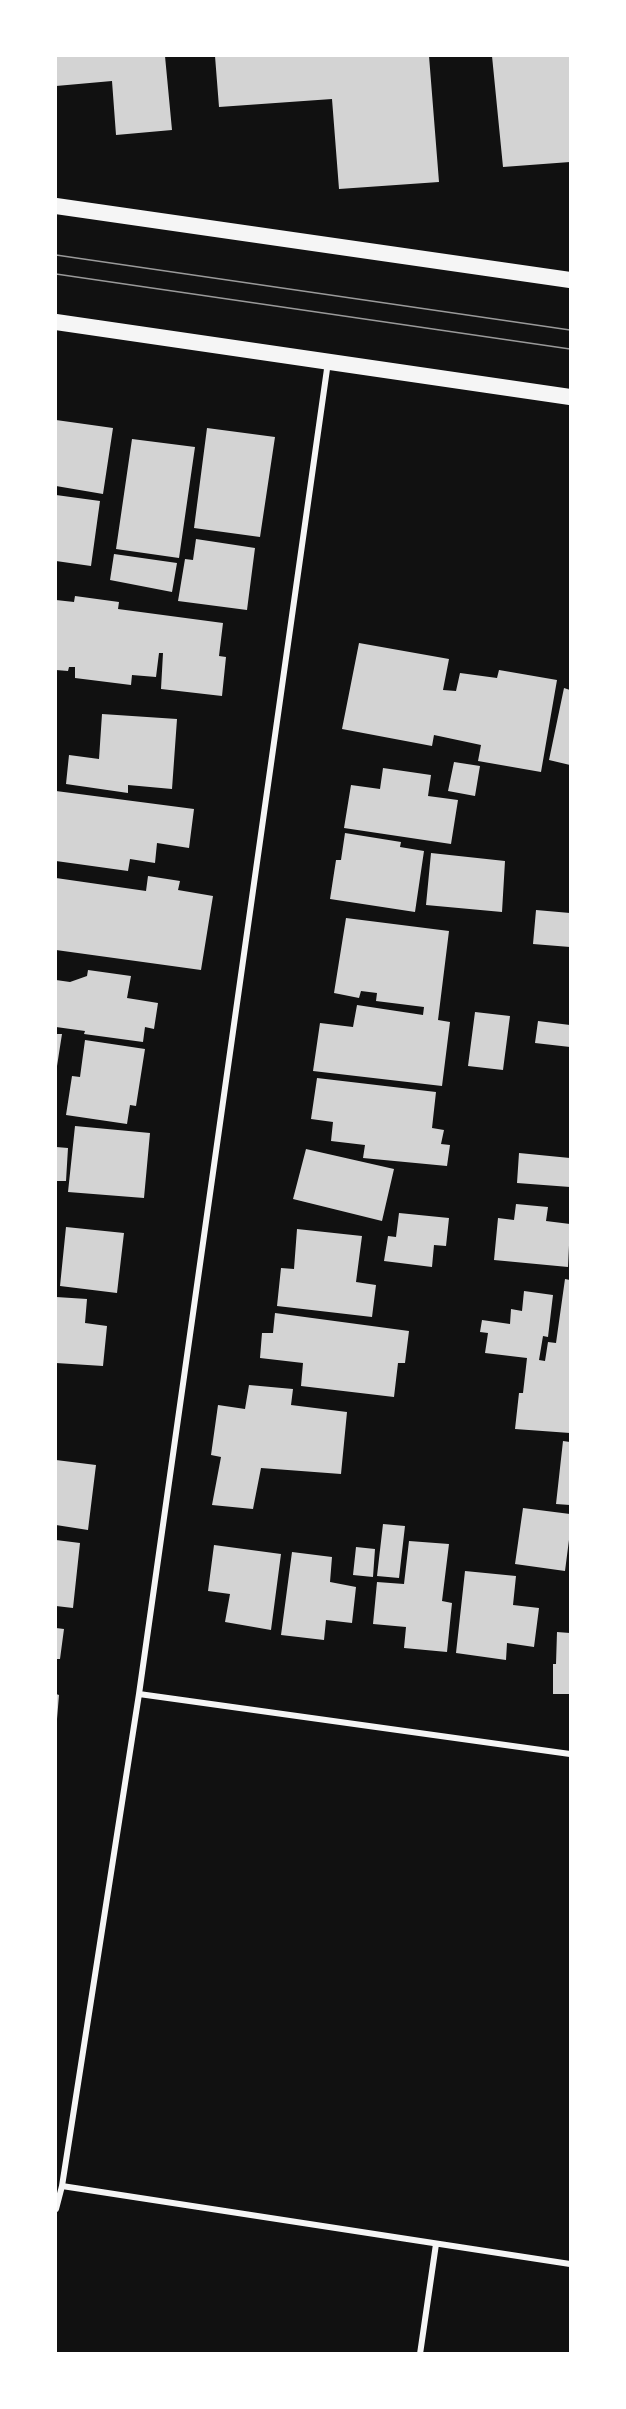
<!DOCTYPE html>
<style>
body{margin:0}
#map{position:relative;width:626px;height:2409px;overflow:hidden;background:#111;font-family:"Space Grotesk",sans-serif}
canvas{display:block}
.frame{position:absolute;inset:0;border:57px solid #fff;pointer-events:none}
</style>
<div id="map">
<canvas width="626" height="2409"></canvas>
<div class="frame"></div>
</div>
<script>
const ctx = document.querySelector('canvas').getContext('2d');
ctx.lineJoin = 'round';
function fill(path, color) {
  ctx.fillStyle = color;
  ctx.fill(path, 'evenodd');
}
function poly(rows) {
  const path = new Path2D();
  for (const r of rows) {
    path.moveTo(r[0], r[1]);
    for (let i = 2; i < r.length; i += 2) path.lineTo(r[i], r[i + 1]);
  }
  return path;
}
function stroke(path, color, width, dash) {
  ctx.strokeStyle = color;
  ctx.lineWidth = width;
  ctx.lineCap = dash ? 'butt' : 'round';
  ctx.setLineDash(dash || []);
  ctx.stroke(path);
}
fill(poly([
 [56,56,165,56,172,130,116,135,112,81,56,86],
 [215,56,429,56,439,182,339,189,332,99,219,107],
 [492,56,570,56,570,162,503,167],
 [56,420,113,428,103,494,56,486],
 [207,428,275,437,260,537,194,528],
 [132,439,195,447,179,558,116,549],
 [56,495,100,501,91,566,56,561],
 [196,539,255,548,247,610,178,601,185,559,193,560],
 [114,554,177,563,172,592,110,580],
 [75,596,119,602,118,609,223,623,219,656,226,657,222,696,161,689,163,653,159,653,156,677,132,675,131,685,75,678,75,667,69,667,68,671,56,670,56,600,74,602],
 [359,643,449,659,443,690,456,691,460,673,497,678,499,670,557,680,541,772,478,761,481,745,434,735,432,746,342,729],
 [564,688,570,690,570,765,549,760],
 [102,714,177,719,172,789,128,785,128,793,66,784,69,755,99,759],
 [454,762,480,766,475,796,448,791],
 [383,768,431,775,428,796,458,800,451,844,344,828,351,785,380,789],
 [56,791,194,809,189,848,157,843,155,863,130,859,128,871,56,861],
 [345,833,401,842,400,847,424,851,415,912,330,899,336,860,341,860],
 [431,853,505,861,502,912,426,905],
 [148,876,180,881,178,890,213,896,201,970,56,950,56,878,146,891],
 [536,910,570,913,570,947,533,944],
 [346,918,449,931,438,1020,450,1022,442,1086,313,1071,320,1023,353,1027,357,1005,423,1015,424,1007,376,1001,377,993,361,991,359,998,334,993],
 [88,970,131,976,127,998,158,1003,154,1029,145,1027,143,1042,84,1034,85,1031,56,1027,56,980,70,982,87,976],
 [475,1012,510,1016,503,1070,468,1066],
 [538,1021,570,1025,570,1047,535,1043],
 [56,1034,62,1034,57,1066,56,1066],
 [85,1040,145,1049,136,1106,130,1105,127,1124,66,1115,72,1076,80,1077],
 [317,1078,436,1092,432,1128,444,1130,441,1144,450,1145,447,1166,363,1158,365,1145,331,1141,333,1122,311,1119],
 [75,1126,150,1133,144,1198,68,1192],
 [56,1147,68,1148,66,1181,56,1181],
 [306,1149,394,1169,382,1221,293,1199],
 [519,1153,570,1158,570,1187,517,1183],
 [516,1204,548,1207,546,1221,570,1224,568,1267,494,1260,498,1218,514,1220],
 [399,1213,449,1218,446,1246,434,1245,432,1267,384,1261,388,1236,396,1237],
 [66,1227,124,1233,117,1293,60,1286],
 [297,1229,362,1236,356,1282,376,1285,372,1317,277,1306,281,1268,294,1269],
 [565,1279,570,1280,570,1433,515,1429,519,1393,523,1393,527,1358,485,1353,488,1333,480,1332,482,1320,510,1324,511,1309,522,1311,524,1291,553,1295,548,1337,543,1336,539,1360,545,1361,548,1342,556,1343],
 [56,1297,87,1299,85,1323,107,1326,103,1366,56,1363],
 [275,1313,409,1331,405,1363,398,1363,394,1397,301,1386,303,1363,260,1358,262,1333,273,1333],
 [249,1385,293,1389,291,1405,347,1412,341,1474,261,1468,253,1509,212,1505,221,1457,211,1455,218,1405,245,1409],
 [563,1441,570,1442,570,1505,556,1504],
 [56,1460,96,1465,88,1530,56,1525],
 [523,1508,570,1514,570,1532,565,1571,515,1564],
 [383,1524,405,1526,399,1578,377,1576],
 [56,1540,80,1543,73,1608,56,1606],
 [409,1541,449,1544,442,1601,452,1603,447,1652,404,1648,406,1627,373,1624,377,1582,404,1584],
 [214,1545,281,1554,271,1630,225,1622,230,1594,208,1591],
 [356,1547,375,1549,373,1577,353,1575],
 [292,1552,332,1557,330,1582,356,1587,352,1623,326,1620,324,1640,281,1635],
 [465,1571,516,1576,513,1605,539,1608,534,1647,507,1643,506,1660,456,1653],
 [56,1628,64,1629,60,1659,56,1659],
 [557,1632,570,1633,570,1694,553,1694,553,1664,556,1664],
 [56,1694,59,1695,57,1719,56,1719]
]), '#d3d3d3');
stroke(poly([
 [139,1694,570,1754],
 [62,2186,570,2264],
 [56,2209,62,2186,139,1694,328,362],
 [420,2354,436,2244]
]), '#f5f5f5', 6);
stroke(poly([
 [56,206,570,280],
 [56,322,570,397]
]), '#f5f5f5', 16);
stroke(poly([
 [56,255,570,330],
 [56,274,570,349]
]), '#9a9a9a', 1.5);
</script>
